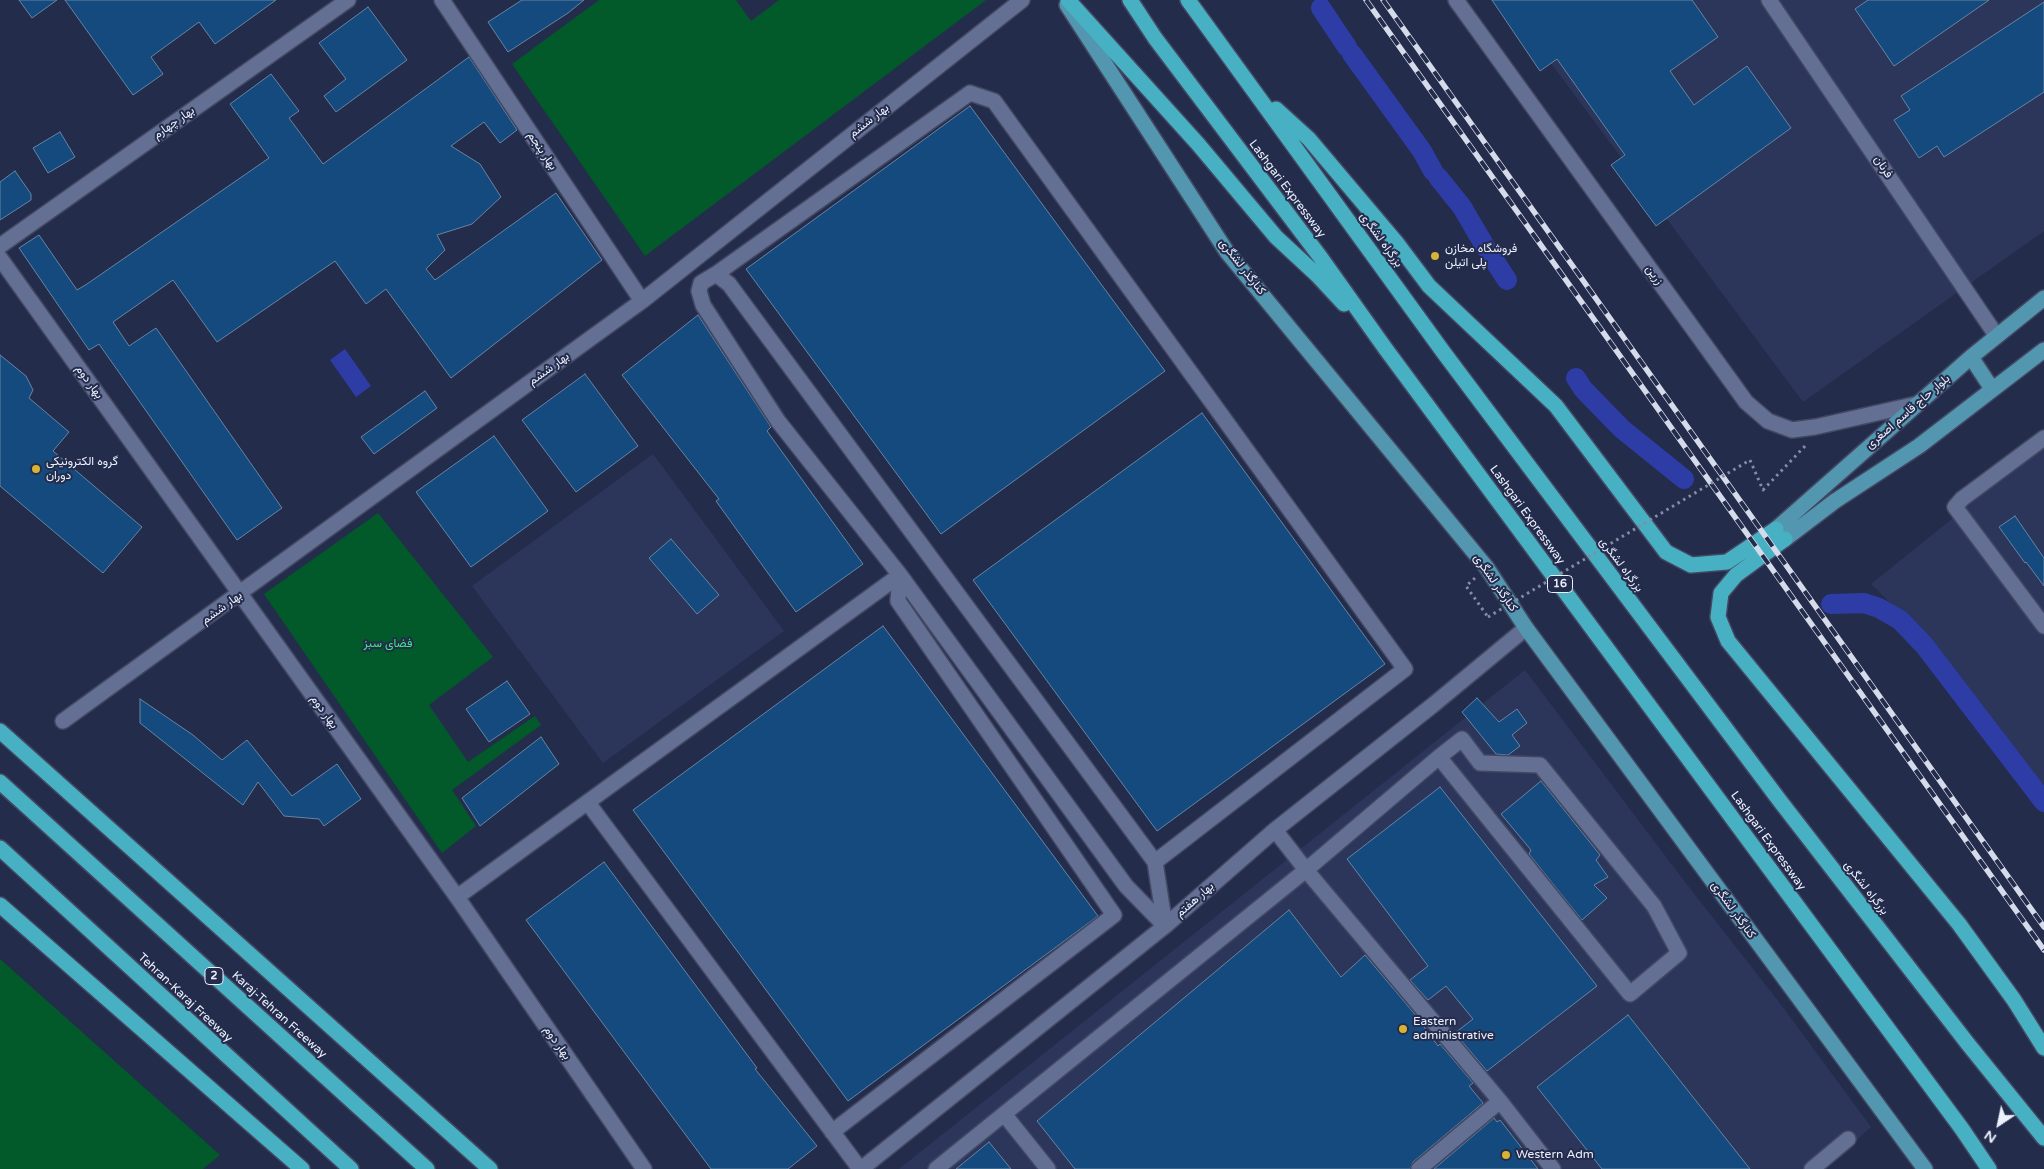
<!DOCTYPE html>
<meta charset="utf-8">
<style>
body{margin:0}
#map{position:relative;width:2044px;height:1169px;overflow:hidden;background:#242c4c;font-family:"Varela Round",sans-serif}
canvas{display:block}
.north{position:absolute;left:1974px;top:1099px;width:50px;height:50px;-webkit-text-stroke:4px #242c4c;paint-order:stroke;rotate:214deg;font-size:14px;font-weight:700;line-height:20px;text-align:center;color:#edf1fe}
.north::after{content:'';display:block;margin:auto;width:18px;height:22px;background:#edf1fe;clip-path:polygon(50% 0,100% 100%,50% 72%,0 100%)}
</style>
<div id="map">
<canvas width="2044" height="1169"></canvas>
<div class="north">N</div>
</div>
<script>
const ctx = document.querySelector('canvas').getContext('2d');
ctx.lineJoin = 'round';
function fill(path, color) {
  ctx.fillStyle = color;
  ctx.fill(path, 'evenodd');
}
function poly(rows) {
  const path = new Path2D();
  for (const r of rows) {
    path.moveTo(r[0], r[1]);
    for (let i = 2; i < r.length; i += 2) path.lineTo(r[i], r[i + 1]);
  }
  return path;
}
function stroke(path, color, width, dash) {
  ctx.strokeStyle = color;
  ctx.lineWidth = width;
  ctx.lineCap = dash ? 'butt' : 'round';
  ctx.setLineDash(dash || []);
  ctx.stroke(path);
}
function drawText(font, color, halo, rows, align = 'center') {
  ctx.font = font + ' "Varela Round",Vazirmatn,sans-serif';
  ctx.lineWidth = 4;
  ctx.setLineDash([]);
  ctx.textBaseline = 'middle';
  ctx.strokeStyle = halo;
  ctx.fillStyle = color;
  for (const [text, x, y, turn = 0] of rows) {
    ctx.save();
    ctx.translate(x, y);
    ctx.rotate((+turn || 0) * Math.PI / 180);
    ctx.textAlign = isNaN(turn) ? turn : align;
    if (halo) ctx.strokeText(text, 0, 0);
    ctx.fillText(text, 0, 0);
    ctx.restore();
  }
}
fill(poly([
 [1504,0,2044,0,2044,231,1803,402],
 [2044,445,2044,794,1983,716,1929,641,1871,584],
 [653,454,784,631,603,763,472,586],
 [1525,670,1685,882,1782,1006,1871,1127,1825,1169,899,1169]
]), '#2c365b');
fill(poly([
 [599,0,736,0,751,21,779,0,986,0,645,256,512,64],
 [378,513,493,657,429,705,468,762,535,716,541,725,452,790,476,826,442,853,264,594],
 [0,959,220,1155,203,1169,0,1169]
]), '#025929');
fill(poly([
 [345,349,371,386,356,397,330,360]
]), '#2e3ca6');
stroke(poly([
 [1321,8,1347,47],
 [1352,54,1422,151,1433,171],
 [1438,177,1462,207,1486,248],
 [1490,254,1507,280],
 [1576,378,1583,389,1622,429,1684,479],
 [1831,604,1864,603,1879,608,1900,620,1924,645,2044,802]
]), '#2e3ca6', 20);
const building = poly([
 [19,0,57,0,32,18,19,0],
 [65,0,276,0,215,44,199,22,151,57,163,74,133,95,65,0],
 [522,0,584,0,568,13,508,52,488,22,522,0],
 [1492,0,1692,0,1718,37,1670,71,1694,105,1747,66,1791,128,1656,226,1611,165,1625,155,1557,59,1540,71,1492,0],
 [1868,0,1989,0,1894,66,1855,9,1868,0],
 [2044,2,2044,92,1944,157,1937,146,1919,158,1894,120,1910,110,1901,96,2044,2],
 [368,7,407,60,336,112,324,96,346,79,319,43,368,7],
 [469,57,517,130,500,143,484,122,451,146,480,164,501,197,472,224,437,235,445,250,426,269,435,280,556,193,602,260,451,378,386,289,366,304,335,261,217,342,173,280,113,322,129,346,156,328,282,508,237,540,99,344,89,350,19,248,39,235,77,290,87,284,269,158,230,104,271,74,299,111,289,118,323,164,469,57],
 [970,106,1165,371,941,534,746,269,970,106],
 [60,132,75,157,48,173,33,148,60,132],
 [15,171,31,194,31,200,0,220,0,182,15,171],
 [698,315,771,427,767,431,863,564,796,612,716,501,719,499,622,375,698,315],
 [0,355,26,376,33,390,29,398,69,432,53,451,142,527,103,573,0,486,0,355],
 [585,374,638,446,576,492,522,420,585,374],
 [425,391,437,408,374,454,361,437,425,391],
 [1202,413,1385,664,1157,831,973,580,1202,413],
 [494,436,548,511,471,567,416,492,494,436],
 [2015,516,2044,558,2044,586,2026,562,2025,563,1999,527,2015,516],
 [671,539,719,595,697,614,649,558,671,539],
 [883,626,1098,916,848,1101,633,810,883,626],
 [507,681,530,714,489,742,466,709,507,681],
 [1477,698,1499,722,1517,709,1527,723,1512,735,1520,746,1508,755,1496,754,1462,712,1477,698],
 [140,699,193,735,222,760,247,740,292,796,337,764,361,799,324,826,319,819,284,816,258,782,243,805,140,723,140,699],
 [541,737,559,764,480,826,462,798,541,737],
 [1541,781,1600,855,1596,860,1608,877,1594,885,1607,898,1582,920,1529,854,1531,850,1501,814,1541,781],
 [1440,787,1597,986,1487,1071,1455,1033,1473,1019,1446,986,1428,1000,1410,980,1428,966,1347,859,1440,787],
 [604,862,757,1068,755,1069,817,1146,788,1169,711,1169,526,920,604,862],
 [1289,910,1341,977,1365,955,1413,1012,1438,1046,1440,1044,1473,1083,1469,1086,1483,1103,1413,1162,1410,1169,1075,1169,1037,1121,1289,910],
 [1628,1015,1750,1169,1602,1169,1537,1087,1628,1015],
 [1494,1118,1497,1122,1500,1120,1538,1169,1434,1169,1494,1118],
 [989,1142,1011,1169,956,1169,989,1142]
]);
fill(building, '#144a7d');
stroke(building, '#6884a4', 1);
const minor = poly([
 [442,0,642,301],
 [1456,0,1746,402,1768,421,1792,430,1815,427,1917,404],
 [1769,0,1996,335],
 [0,246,348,0],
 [0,258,457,897,644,1169],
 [716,274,729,284,1155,862,1165,926,1126,886,900,575,778,421,703,305,699,291,701,283,716,274],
 [716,274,970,93,994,101,1405,669,1155,862],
 [2044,438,1962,499,1955,507,2044,626],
 [63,721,642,301,1022,0],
 [588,803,860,1169],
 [1275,830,1306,870,1500,1101,1553,1169],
 [457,897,900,575],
 [832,1132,1114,915,898,601,900,575],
 [861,1169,1165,926,1275,830,1433,705,1526,628],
 [936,1169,1004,1114],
 [1048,1169,1004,1114,1306,870,1439,757,1462,739,1480,763,1540,765,1654,906,1679,953,1630,994,1439,757],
 [1419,1169,1500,1101],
 [1812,1169,1848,1139]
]);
const major = poly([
 [1067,5,1227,252,1487,568,1526,628,1925,1169],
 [1971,357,1992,389],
 [1776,529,1971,357,2044,298],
 [1785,539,1835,501,1919,446,2044,350]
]);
const highway = poly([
 [1068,0,1198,144,1276,237,1317,275,1344,304],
 [1130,0,1155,38,1321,258,1385,348,1962,1129,1989,1169],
 [1188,0,1444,353,1780,801,1968,1044,2044,1138],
 [1276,109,1309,139,1396,242,1429,286,1556,406,1666,552,1691,565,1727,562,1776,529],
 [1785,539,1736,575,1721,593,1718,617,1728,641,1959,924,2014,1000,2044,1048],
 [0,731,490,1169],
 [0,782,427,1169],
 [0,848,351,1169],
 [0,905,302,1169]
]);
stroke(minor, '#434862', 18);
stroke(major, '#434862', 18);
stroke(highway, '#434862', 18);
stroke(poly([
 [1750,460,1763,490,1807,444],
 [1475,578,1466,586,1488,617]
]), '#858ba2', 3, [2.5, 4]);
stroke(minor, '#646f94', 15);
stroke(major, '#5396b0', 15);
stroke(highway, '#48b0c3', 15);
const rail = poly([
 [1366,0,2044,950],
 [1383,0,2044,927]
]);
stroke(rail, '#d6dbea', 5.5);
stroke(rail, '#242c4c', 4, [11]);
stroke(poly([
 [1488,617,1750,460]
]), '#858ba2', 3, [2.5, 4]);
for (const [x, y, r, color] of [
 [1435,256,5,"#d9b334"],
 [36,469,5,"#d9b334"],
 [1403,1029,5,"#d9b334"],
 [1506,1155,5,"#d9b334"]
]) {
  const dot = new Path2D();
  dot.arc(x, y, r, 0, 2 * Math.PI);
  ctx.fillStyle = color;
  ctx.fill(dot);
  stroke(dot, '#242c4c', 2);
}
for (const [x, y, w] of [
 [1560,584,25],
 [214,976,18]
]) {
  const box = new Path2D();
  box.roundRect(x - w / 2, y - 8.5, w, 17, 4);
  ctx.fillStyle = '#242c4c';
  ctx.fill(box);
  stroke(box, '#edf1fe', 1);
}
drawText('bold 11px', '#edf1fe', null, [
 ["16",1560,584],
 ["2",214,976]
]);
drawText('12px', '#edf1fe', '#242c4c', [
 ["بهار ششم",869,121,-38],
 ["بهار چهارم",174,123,-35],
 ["بهار پنجم",542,151,56],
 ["فرنان",1883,167,56],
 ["Lashgari Expressway",1287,189,53],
 ["بزرگراه لشگری",1381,240,54],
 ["کنارگذر لشگری",1242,267,52],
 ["زرین",1654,275,54],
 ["بهار ششم",549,369,-36],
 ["بهار دوم",89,382,54],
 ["بلوار حاج قاسم اصغری",1908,412,-41],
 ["Lashgari Expressway",1527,515,54],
 ["بزرگراه لشگری",1621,565,53],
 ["کنارگذر لشگری",1495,583,55],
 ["بهار ششم",222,608,-36],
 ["بهار دوم",324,712,54],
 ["Lashgari Expressway",1768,841,54],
 ["بزرگراه لشگری",1866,888,52],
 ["بهار هفتم",1195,900,-41],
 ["کنارگذر لشگری",1733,910,54],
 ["Tehran-Karaj Freeway",185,998,43],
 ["Karaj-Tehran Freeway",279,1015,42],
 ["بهار دوم",557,1043,55]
]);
drawText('12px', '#edf1fe', '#242c4c', [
 ["فروشگاه مخازن",1445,249],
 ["پلی اتیلن",1445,263],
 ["گروه الکترونیکی",46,462],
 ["دوران",46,476],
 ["Eastern",1413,1022],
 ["administrative",1413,1036],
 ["Western Adm",1516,1155]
], 'left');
drawText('12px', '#3fe97f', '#242c4c', [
 ["فضای سبز",388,644]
]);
</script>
